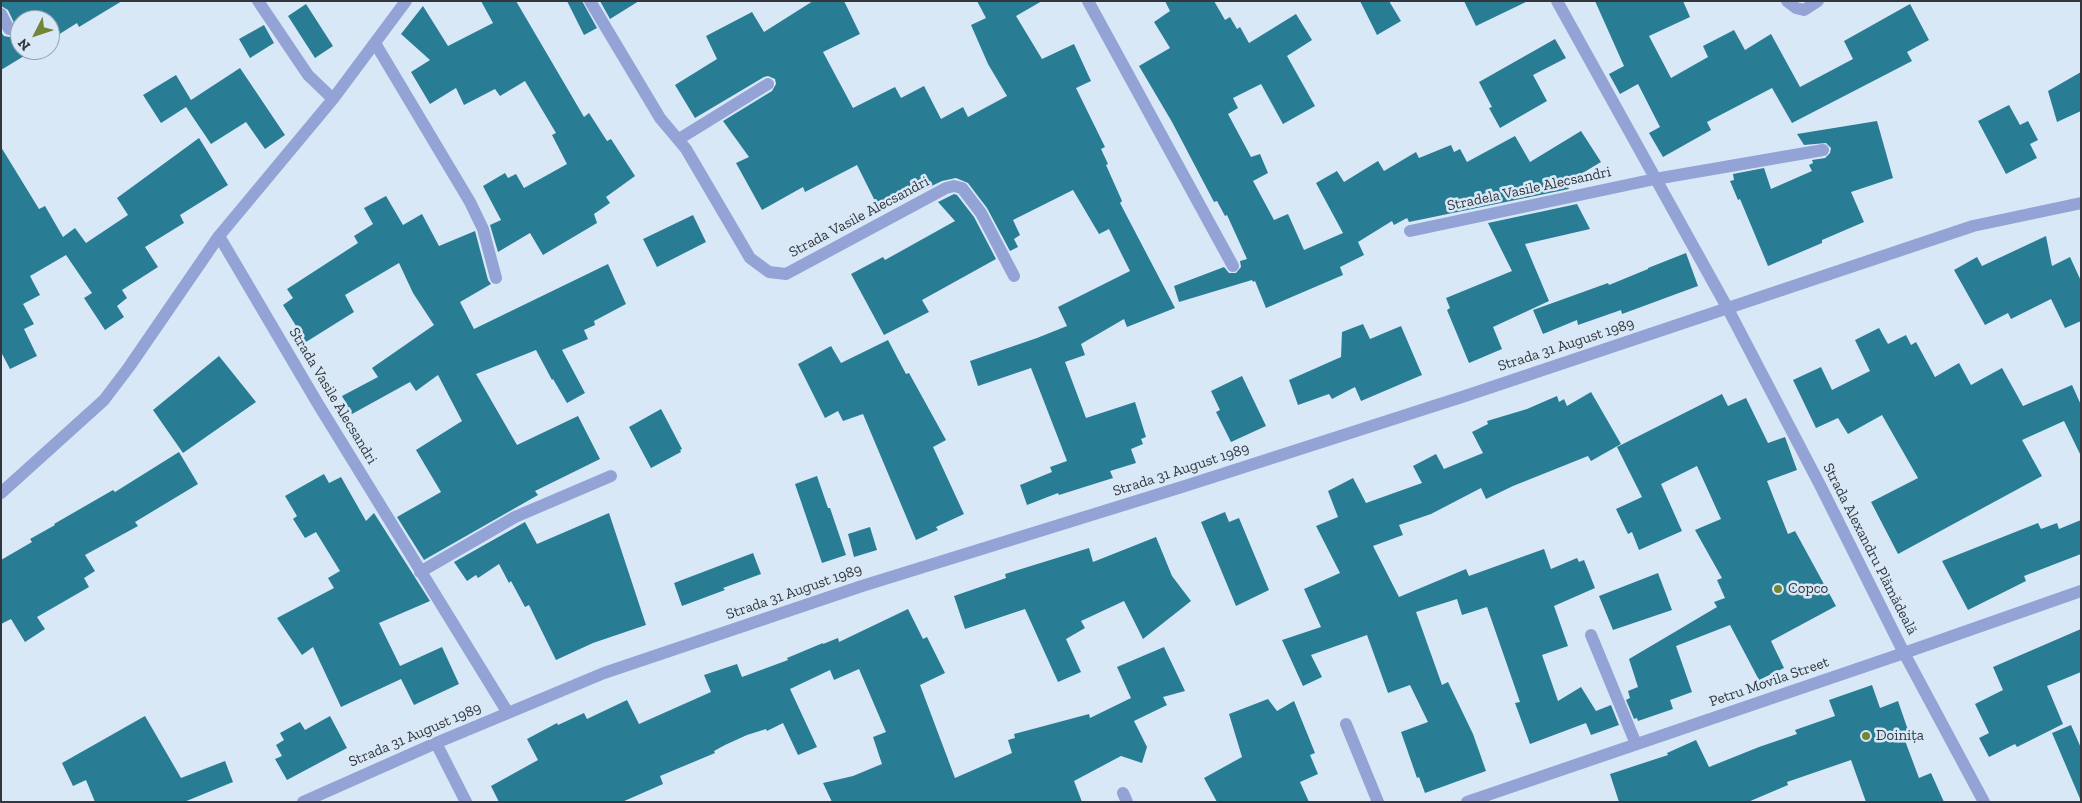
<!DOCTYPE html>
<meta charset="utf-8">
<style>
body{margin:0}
#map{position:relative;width:2082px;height:803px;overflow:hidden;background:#d9e8f7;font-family:"Zilla Slab",serif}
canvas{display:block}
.frame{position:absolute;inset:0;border:2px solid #31373d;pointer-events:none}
.north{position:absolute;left:10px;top:10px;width:50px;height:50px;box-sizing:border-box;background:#d9e8f7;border:1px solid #96a1ad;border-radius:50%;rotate:229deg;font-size:14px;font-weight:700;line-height:20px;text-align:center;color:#31373d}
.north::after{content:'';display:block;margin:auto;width:18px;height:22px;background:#738637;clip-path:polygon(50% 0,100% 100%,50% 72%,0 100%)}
</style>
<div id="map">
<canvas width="2082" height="803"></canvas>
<div class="frame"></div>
<div class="north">N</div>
</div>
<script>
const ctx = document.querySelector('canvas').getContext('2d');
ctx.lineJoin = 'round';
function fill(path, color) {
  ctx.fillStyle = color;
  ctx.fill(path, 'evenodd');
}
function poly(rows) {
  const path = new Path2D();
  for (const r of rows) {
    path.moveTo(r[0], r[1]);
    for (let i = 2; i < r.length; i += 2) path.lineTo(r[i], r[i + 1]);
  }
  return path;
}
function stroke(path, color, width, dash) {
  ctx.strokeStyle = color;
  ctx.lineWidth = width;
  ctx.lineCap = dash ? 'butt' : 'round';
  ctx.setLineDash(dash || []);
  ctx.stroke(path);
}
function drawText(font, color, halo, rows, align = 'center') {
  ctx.font = font + ' "Zilla Slab",serif';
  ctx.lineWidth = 5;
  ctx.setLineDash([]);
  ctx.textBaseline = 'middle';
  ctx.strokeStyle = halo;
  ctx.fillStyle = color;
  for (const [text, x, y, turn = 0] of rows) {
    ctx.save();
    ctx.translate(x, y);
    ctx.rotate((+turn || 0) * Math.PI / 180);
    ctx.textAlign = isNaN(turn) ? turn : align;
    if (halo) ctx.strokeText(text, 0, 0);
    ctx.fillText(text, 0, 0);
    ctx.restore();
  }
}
fill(poly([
 [1,1,122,1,79,27,77,23,50,40,50,20,20,20,20,50,34,50,1,70,1,32,4,36,9,37,16,34,17,29,8,10,1,6],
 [481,1,516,1,584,117,589,113,607,141,611,139,635,176,606,197,610,203,594,214,597,223,543,255,530,233,498,252,490,225,501,220,483,186,505,173,508,178,516,174,524,188,567,164,552,135,556,133,525,81,500,96,495,89,464,105,456,88,430,104,411,72,430,60,401,34,423,6,448,46,493,23],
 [567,1,582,1,597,28,584,35],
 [600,1,639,1,610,19],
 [813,1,844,1,860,34,823,52,853,108,895,87,901,98,924,86,941,119,963,107,968,117,1007,96,988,64,971,25,986,18,977,1,1042,1,1016,16,1042,59,1074,44,1091,81,1076,88,1105,147,1101,149,1108,164,1106,165,1122,201,1120,203,1175,308,1127,327,1124,319,1081,344,1085,355,1065,362,1086,418,1135,402,1146,437,1141,439,1143,444,1131,449,1136,463,1110,471,1113,478,1059,495,1058,493,1027,505,1020,485,1052,472,1050,467,1067,461,1031,368,978,386,970,361,1037,338,1067,326,1058,307,1130,271,1109,229,1099,234,1073,190,1013,220,1020,235,1014,239,1018,247,1010,251,987,208,968,183,956,178,942,181,880,211,857,165,805,192,803,187,762,210,736,163,749,157,723,121,772,91,776,84,775,79,768,76,764,77,695,118,675,85,717,59,706,36,752,12,764,32],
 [1165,1,1214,1,1225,20,1230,17,1237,29,1240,27,1249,43,1296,14,1312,40,1287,56,1315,106,1283,124,1261,84,1233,98,1238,108,1228,114,1251,157,1260,154,1268,173,1253,181,1274,220,1288,214,1304,250,1343,233,1316,183,1337,171,1344,182,1378,161,1384,171,1416,152,1419,158,1451,145,1454,152,1460,149,1467,162,1515,136,1530,162,1581,131,1601,162,1566,183,1569,189,1409,222,1407,218,1394,225,1392,221,1358,242,1364,255,1340,267,1343,275,1266,308,1255,281,1253,282,1252,280,1179,302,1174,286,1224,267,1229,273,1236,273,1241,267,1240,261,1247,259,1227,215,1225,216,1217,201,1214,202,1172,122,1139,66,1170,48,1154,22,1170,11],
 [1360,1,1389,1,1401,21,1377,35],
 [1464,1,1528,1,1476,26],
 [1595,1,1683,1,1690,17,1649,36,1671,78,1708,57,1703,46,1734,30,1745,50,1771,34,1800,87,1853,59,1844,41,1910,4,1929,40,1907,52,1912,61,1792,123,1772,88,1707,122,1711,130,1663,157,1649,133,1660,127,1638,84,1620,94,1609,74,1624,66],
 [306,4,333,46,315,58,288,16],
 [264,25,274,43,250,58,239,39],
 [1555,39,1566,58,1533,75,1547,101,1500,128,1489,108,1492,107,1479,82],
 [240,68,285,135,265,149,246,122,211,144,186,107,161,123,143,95,176,75,191,100],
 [2081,72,2081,111,2057,122,2048,91],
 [2009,105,2020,125,2028,121,2038,140,2030,144,2037,158,2006,174,1978,121],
 [1877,121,1893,178,1851,192,1864,222,1822,240,1822,243,1768,266,1740,199,1738,200,1730,181,1734,180,1733,174,1764,168,1771,189,1812,171,1809,165,1813,163,1812,160,1825,158,1830,153,1831,148,1826,143,1804,145,1797,134],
 [199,138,228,185,180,215,184,223,145,247,158,267,122,290,127,298,117,306,124,317,105,330,84,298,92,293,66,255,30,276,40,295,23,304,34,324,24,329,37,356,10,369,1,352,1,147,39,209,45,206,63,237,75,228,86,243,128,215,117,198],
 [954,194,957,195,974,217,996,259,922,300,929,312,884,335,851,274,883,257,885,260,955,221,938,202],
 [386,196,403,225,422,214,439,246,475,231,488,280,491,284,460,302,474,329,608,264,626,304,594,321,595,325,584,330,588,339,562,350,585,393,567,403,553,379,552,380,536,350,476,374,517,445,578,416,600,459,535,491,538,495,424,560,397,517,441,492,416,450,462,421,438,375,416,391,410,382,352,414,342,396,378,377,372,368,434,325,413,293,399,263,345,295,354,312,306,342,283,305,293,298,287,289,358,243,354,236,373,224,364,208],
 [1577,204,1590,229,1525,244,1549,301,1493,327,1502,349,1469,363,1447,310,1450,308,1446,298,1512,271,1488,223],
 [693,215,706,242,657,267,643,239],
 [2046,236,2052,266,2070,257,2081,281,2081,321,2065,328,2051,299,2011,319,2008,313,1985,325,1954,270,1977,257,1982,266],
 [1686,253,1698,286,1622,314,1621,310,1578,325,1577,320,1543,334,1533,310,1608,283,1609,285,1648,269,1648,268],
 [1363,324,1370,339,1401,326,1422,375,1361,401,1355,387,1332,399,1329,394,1298,405,1289,380,1341,357,1342,332],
 [1879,328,1888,344,1906,335,1911,345,1916,342,1935,377,1959,363,1971,385,2002,368,2023,406,2072,385,2081,405,2081,456,2064,421,2022,440,2042,476,1898,554,1871,502,1918,478,1882,415,1848,434,1838,418,1816,428,1793,380,1821,367,1832,390,1870,371,1855,340],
 [888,340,906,374,909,373,946,440,933,447,964,514,936,527,938,530,916,540,863,414,843,421,838,411,825,418,798,364,831,346,841,363],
 [219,356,256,402,183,453,153,410],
 [1242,376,1266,426,1231,442,1216,412,1220,410,1211,391],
 [1591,392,1621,444,1591,461,1588,456,1513,486,1486,499,1481,488,1431,514,1399,525,1403,535,1373,546,1399,597,1466,569,1469,576,1544,549,1551,569,1577,558,1579,562,1584,560,1595,588,1554,606,1568,646,1542,655,1558,701,1581,687,1596,711,1611,705,1619,725,1591,735,1586,723,1530,744,1515,703,1520,702,1487,607,1462,615,1457,599,1416,612,1442,685,1448,682,1473,734,1486,771,1425,793,1419,777,1417,778,1401,732,1428,722,1410,685,1388,693,1367,635,1311,655,1322,677,1303,686,1282,640,1321,627,1304,589,1340,573,1316,526,1338,517,1328,491,1353,478,1366,503,1422,483,1413,466,1436,454,1444,469,1483,453,1472,432,1488,424,1487,421,1527,409,1557,396,1559,402,1564,399,1567,406],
 [1722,394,1728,406,1746,398,1768,443,1785,437,1797,470,1767,481,1788,534,1795,531,1836,606,1771,641,1784,668,1759,680,1730,625,1676,646,1692,692,1670,700,1673,709,1638,721,1637,718,1634,719,1626,700,1630,698,1628,691,1638,687,1629,659,1717,607,1714,602,1725,598,1717,580,1722,578,1695,530,1721,519,1697,466,1661,484,1682,531,1639,550,1632,532,1628,534,1616,509,1642,497,1617,447],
 [661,409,682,449,680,450,681,452,651,468,629,427],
 [179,452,198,484,135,522,138,526,85,555,95,571,84,578,89,587,37,617,45,629,25,642,11,619,1,624,1,560,32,542,30,539,55,525,54,524,113,490,115,492],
 [324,474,329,483,341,477,366,521,374,513,430,601,379,623,400,666,442,647,459,684,414,705,401,679,341,707,313,647,302,655,277,618,334,588,328,578,340,571,316,532,305,538,293,519,297,516,285,496],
 [817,476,828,508,830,508,846,555,822,563,795,484],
 [1225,512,1229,522,1239,518,1269,590,1236,606,1201,522],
 [609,513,646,625,593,643,556,660,529,605,525,607,511,581,509,583,499,564,478,578,476,575,467,581,454,562,525,522,537,544],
 [2081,520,2081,554,2024,576,2026,581,1968,610,1942,561,2038,523,2041,529,2057,523,2059,529],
 [870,527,877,550,854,557,848,534],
 [1156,537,1172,576,1191,601,1143,639,1124,601,1081,621,1085,628,1066,639,1081,672,1058,682,1025,609,965,629,954,596,1006,578,1005,574,1089,548,1093,562],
 [753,553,761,574,723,588,725,590,682,606,674,583],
 [1658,573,1672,610,1613,630,1599,596],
 [908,609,923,639,927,637,945,673,920,685,955,778,1012,753,1008,740,1015,738,1014,734,1089,714,1090,718,1131,698,1117,667,1164,647,1185,691,1163,697,1167,705,1134,721,1147,747,1142,763,1121,756,1074,781,1082,802,832,802,823,783,853,776,882,764,873,737,886,732,859,669,834,680,830,670,790,689,817,747,798,755,783,723,767,731,766,729,747,735,725,745,714,751,715,753,660,776,663,784,622,802,499,802,491,786,538,760,527,739,557,723,558,725,584,713,587,719,627,700,639,724,711,692,704,675,737,664,742,677,788,660,787,658,823,643,823,644,838,638,839,642],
 [2081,629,2081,672,2047,686,2063,724,2017,747,2015,744,1989,757,1979,738,1989,733,1975,704,2003,690,1993,667],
 [1872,685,1880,708,1898,701,1910,736,1904,738,1919,778,1931,773,1944,802,1866,802,1851,760,1787,782,1788,785,1748,802,1619,802,1610,774,1668,755,1667,753,1696,740,1709,767,1759,747,1797,734,1795,730,1835,716,1829,700],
 [1268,699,1277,711,1294,701,1315,753,1310,755,1318,774,1300,782,1309,802,1217,802,1204,778,1242,757,1229,714],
 [145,716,181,778,225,761,233,782,184,802,95,802,86,780,73,786,62,763],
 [330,716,347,748,287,780,275,759,282,756,276,745,284,740,280,733,300,722,305,730],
 [2071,725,2081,748,2081,801,2052,733]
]), '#287d95');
stroke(poly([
 [258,1,308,75,333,99],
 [590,1,660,118,686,149,750,258,769,272,786,274,946,188,954,186,962,188,981,213,1014,276],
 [1088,1,1233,266],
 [1557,1,1728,309,1821,487,1904,653,1984,802],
 [1787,1,1796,8,1804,10,1818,1],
 [1,14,9,29],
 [375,43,470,202,483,229,496,278],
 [679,139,768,84],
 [1410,231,1655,179,1823,150],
 [219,236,318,404,508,713],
 [1,493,104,400,129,367,219,236,333,99,406,1],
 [420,572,515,517,611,476],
 [1591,635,1636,744],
 [1346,724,1378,802],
 [436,743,466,802],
 [1123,793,1127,802],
 [303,802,436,743,604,673,862,586,1185,486,1465,396,1973,226,2081,203],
 [1467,802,1904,653,2081,591]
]), '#94a3d6', 12);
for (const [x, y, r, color] of [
 [1778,589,5,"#738637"],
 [1866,736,5,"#738637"]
]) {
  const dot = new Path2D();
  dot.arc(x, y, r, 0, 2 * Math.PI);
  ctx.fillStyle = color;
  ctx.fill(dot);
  stroke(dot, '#d9e8f7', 2);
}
drawText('15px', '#31373d', '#d9e8f7', [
 ["Stradela Vasile Alecsandri",1529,189,-12],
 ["Strada Vasile Alecsandri",859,217,-28],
 ["Strada 31 August 1989",1566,345,-18],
 ["Strada Vasile Alecsandri",333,396,59],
 ["Strada 31 August 1989",1181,470,-18],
 ["Strada Alexandru Plămădeală",1870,549,63],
 ["Strada 31 August 1989",794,592,-19],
 ["Petru Movila Street",1769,682,-19],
 ["Strada 31 August 1989",415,735,-23]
]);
drawText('15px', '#31373d', '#d9e8f7', [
 ["Copco",1788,589],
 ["Doinița",1876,736]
], 'left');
</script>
